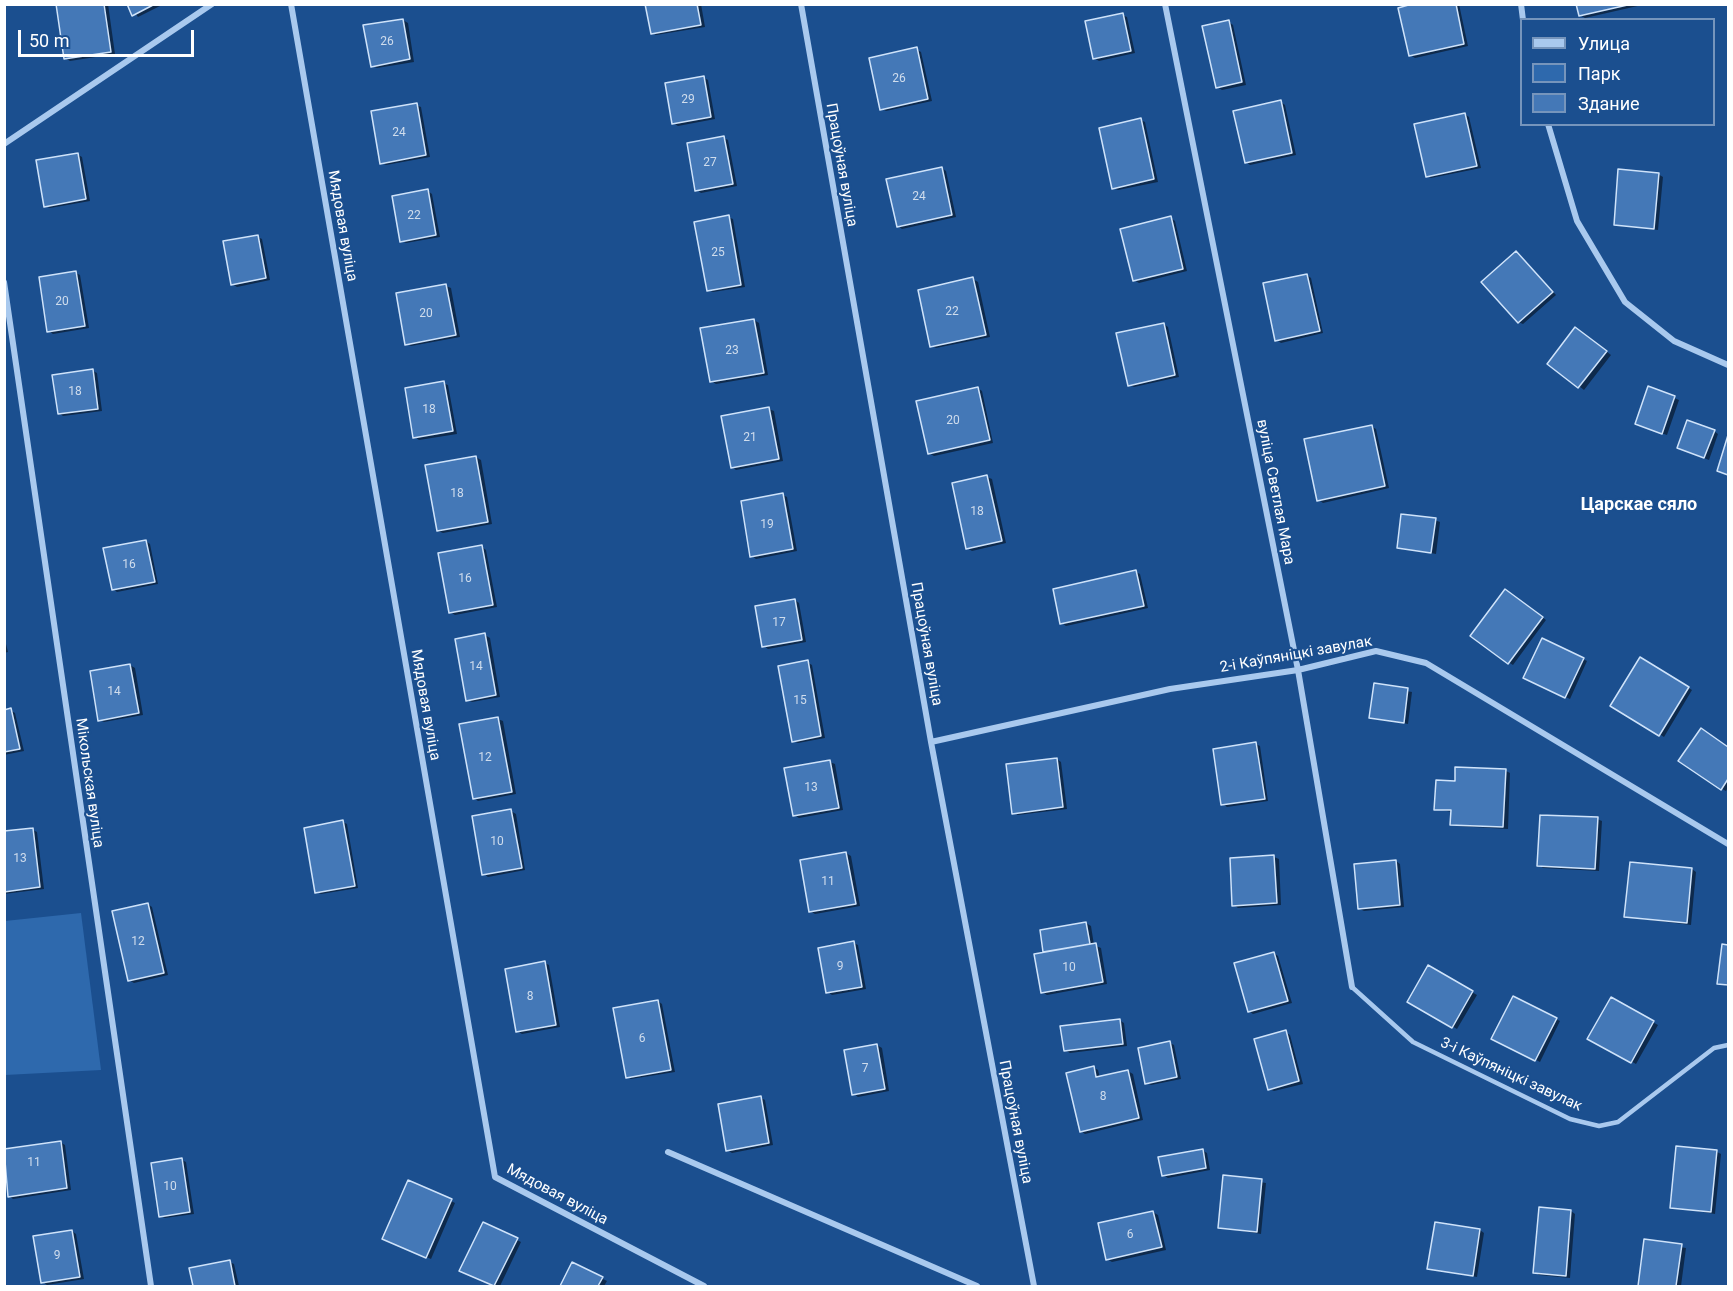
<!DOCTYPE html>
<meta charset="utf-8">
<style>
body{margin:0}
#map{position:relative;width:1733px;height:1291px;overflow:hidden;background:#1b4f8f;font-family:Roboto,sans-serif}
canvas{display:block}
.frame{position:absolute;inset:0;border:6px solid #fff;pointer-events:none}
.legend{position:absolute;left:1520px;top:18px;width:195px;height:108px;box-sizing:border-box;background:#1b4f8f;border:2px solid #7695bc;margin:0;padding:8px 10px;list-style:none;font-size:18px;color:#fff}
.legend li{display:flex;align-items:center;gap:12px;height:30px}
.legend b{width:30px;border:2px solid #7695bc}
.scale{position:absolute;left:18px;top:30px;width:176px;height:27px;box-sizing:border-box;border:3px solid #fff;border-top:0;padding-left:8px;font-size:18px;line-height:21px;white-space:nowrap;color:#fff;-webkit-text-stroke:4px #1b4f8f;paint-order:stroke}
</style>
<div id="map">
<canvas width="1733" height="1291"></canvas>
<div class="frame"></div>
<ul class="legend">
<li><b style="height:8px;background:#a9c9ee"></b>Улица</li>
<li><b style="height:16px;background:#2e69ad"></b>Парк</li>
<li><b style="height:16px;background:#4478b7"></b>Здание</li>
</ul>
<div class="scale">50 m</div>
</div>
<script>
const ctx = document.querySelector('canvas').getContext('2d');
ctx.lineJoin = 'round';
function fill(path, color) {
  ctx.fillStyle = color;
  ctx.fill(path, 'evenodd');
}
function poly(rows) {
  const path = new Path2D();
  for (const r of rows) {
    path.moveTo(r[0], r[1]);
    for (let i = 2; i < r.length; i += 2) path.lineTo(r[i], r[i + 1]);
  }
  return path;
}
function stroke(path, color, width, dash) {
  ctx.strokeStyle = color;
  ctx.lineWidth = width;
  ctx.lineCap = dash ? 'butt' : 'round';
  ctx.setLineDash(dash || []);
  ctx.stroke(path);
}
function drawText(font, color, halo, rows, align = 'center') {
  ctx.font = font + ' Roboto,sans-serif';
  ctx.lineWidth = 4.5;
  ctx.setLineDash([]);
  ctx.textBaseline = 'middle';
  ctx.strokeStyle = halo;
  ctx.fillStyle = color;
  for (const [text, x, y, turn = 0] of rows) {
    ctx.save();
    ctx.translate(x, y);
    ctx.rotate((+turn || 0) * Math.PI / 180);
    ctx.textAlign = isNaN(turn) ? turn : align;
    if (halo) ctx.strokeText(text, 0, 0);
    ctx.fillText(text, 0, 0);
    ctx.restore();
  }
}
fill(poly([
 [81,913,101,1070,5,1075,5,921]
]), '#2e69ad');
fill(poly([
 [57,4,108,4,115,54,70,61,65,58],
 [128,4,164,4,138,17],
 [647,4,701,4,705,27,656,35,652,33],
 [1419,4,1459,4,1468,46,1415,58,1410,55],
 [1578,4,1642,4,1642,5,1585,18,1580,15],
 [1122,15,1127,17,1135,53,1099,61,1094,58],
 [403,20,408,23,414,62,377,68,372,66],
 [1229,22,1233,25,1246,85,1222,90,1217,87],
 [916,49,921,52,932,101,886,111,882,109],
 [703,77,708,80,715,119,678,126,673,123],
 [1281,102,1285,105,1296,155,1250,165,1246,162],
 [416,105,421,107,430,157,386,165,382,163],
 [1465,114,1469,117,1481,168,1431,178,1427,176],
 [1141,120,1145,122,1158,182,1118,190,1113,188],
 [724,138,728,140,737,186,701,193,697,190],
 [77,154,82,157,90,201,50,208,45,206],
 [942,168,946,171,956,217,902,229,898,226],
 [1658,174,1663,177,1658,230,1615,224],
 [428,191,432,194,440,237,406,243,402,241],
 [728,217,733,219,745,287,713,292,708,290],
 [1171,218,1175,221,1187,271,1139,283,1134,280],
 [258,237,262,239,270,280,237,287,232,284],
 [1517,252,1556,295,1523,324,1518,322],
 [76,273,80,275,89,328,53,334,49,331],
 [1307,275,1311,278,1323,333,1281,343,1277,340],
 [973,279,978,282,990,337,936,348,932,346],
 [446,286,451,288,460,337,411,346,407,344],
 [754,320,759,323,768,375,716,384,711,381],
 [1164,324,1168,327,1179,377,1134,387,1129,385],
 [1580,331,1611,355,1584,390,1549,363],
 [93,371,97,373,102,411,63,416,59,413],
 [443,383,448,385,457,434,419,440,415,437],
 [978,388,982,391,993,443,934,456,929,453],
 [1649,388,1679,400,1667,435,1641,426],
 [769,409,774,411,783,461,736,470,732,467],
 [1371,426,1376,429,1389,488,1323,503,1319,500],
 [1714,431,1718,434,1709,460,1683,450],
 [476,457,481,460,492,524,443,533,438,531],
 [987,477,992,479,1006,543,972,551,967,548],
 [783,495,787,497,797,551,756,559,752,556],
 [1435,520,1440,522,1436,554,1398,547],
 [146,541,150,544,158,584,117,592,113,589],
 [482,547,486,550,497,607,455,615,450,612],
 [1136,572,1140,574,1148,608,1066,626,1062,623],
 [1510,593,1546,620,1513,665,1508,662],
 [795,600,799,603,806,642,768,649,764,646],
 [485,635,490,638,500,697,472,702,468,700],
 [4,636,8,652,4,653],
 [1583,659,1587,661,1570,699,1529,680],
 [1640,659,1692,690,1664,737,1612,705],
 [807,662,812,665,825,738,798,743,793,741],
 [130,665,135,668,143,715,104,722,100,720],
 [1375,685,1412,692,1408,724,1370,717],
 [10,710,15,713,24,751,4,755,4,711],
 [498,719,503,721,516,794,478,801,474,798],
 [1705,732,1728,748,1728,787,1726,791,1722,789],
 [1256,744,1260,746,1268,801,1227,807,1223,804],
 [1057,759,1061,762,1067,809,1018,815,1014,813],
 [830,762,835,764,843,810,799,818,794,815],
 [1506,771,1510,773,1508,829,1456,826,1452,824,1452,812,1436,809,1456,782],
 [511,811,516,814,525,870,488,877,484,874],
 [1597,819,1602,821,1599,871,1543,868,1539,865],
 [343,822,347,824,358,888,321,894,317,892],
 [33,830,37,832,44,889,4,894,4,833],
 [846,853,851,856,860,906,815,914,810,911],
 [1274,857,1279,859,1281,905,1238,908,1234,905,1231,860],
 [1396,861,1400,864,1404,907,1364,911,1360,909],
 [1692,869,1696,872,1691,925,1626,917],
 [148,904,152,907,168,975,134,983,129,980],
 [1086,923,1091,926,1094,945,1101,948,1107,984,1047,995,1042,992,1045,954,1041,931],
 [854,943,858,945,866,989,832,995,828,992],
 [1723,946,1728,947,1728,986,1719,983],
 [1274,953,1278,956,1292,1003,1253,1014,1249,1011],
 [545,963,549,965,560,1027,522,1034,517,1031],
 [1429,967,1477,995,1457,1029,1409,1002],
 [1514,998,1560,1021,1540,1062,1493,1038],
 [1612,999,1658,1025,1636,1064,1589,1038],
 [658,1001,662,1004,675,1072,631,1079,627,1077],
 [1119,1020,1124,1023,1127,1046,1070,1053,1065,1050],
 [1285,1032,1290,1035,1303,1084,1274,1091,1269,1089],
 [1170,1043,1174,1045,1181,1079,1151,1085,1147,1083],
 [877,1045,882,1048,889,1091,858,1097,854,1094],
 [1093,1067,1098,1070,1100,1078,1128,1071,1133,1074,1143,1120,1085,1134,1081,1131],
 [761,1098,765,1100,773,1145,732,1153,727,1150],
 [60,1142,65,1145,71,1190,13,1199,9,1196,4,1151],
 [1202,1150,1207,1153,1210,1170,1168,1178,1163,1175],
 [1717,1152,1721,1154,1715,1214,1672,1207],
 [182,1160,186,1162,194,1214,165,1218,160,1216],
 [1225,1176,1266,1183,1261,1234,1219,1227],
 [451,1201,455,1203,431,1259,389,1241],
 [1571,1211,1575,1214,1570,1278,1539,1275,1535,1272],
 [1153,1212,1158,1215,1166,1250,1112,1262,1107,1259],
 [1480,1230,1484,1233,1477,1277,1429,1268],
 [72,1231,76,1234,84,1279,47,1285,43,1282],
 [517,1240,521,1242,500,1286,493,1286,466,1273],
 [1645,1241,1686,1248,1681,1286,1640,1286],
 [230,1262,234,1264,239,1286,194,1286,191,1269],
 [573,1264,607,1281,604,1286,562,1286]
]), '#0007');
const building = poly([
 [56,4,104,4,111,52,64,59,56,4],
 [127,4,155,4,132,16,127,4],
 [645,4,697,4,701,25,651,34,645,4],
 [1412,4,1456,4,1464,44,1409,56,1398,8,1412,4],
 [1576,4,1632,4,1579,16,1576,4],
 [1123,13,1131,51,1093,59,1085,21,1123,13],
 [403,19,410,59,371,67,363,25,403,19],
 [1229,20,1242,82,1216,88,1202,26,1229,20],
 [917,47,928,99,880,110,869,58,917,47],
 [704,76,711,117,672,124,665,83,704,76],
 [1281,100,1292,153,1245,163,1233,111,1281,100],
 [417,103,426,155,380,164,371,111,417,103],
 [1465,113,1477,166,1426,177,1414,124,1465,113],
 [1141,118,1154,179,1112,189,1099,128,1141,118],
 [724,136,733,184,695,191,687,143,724,136],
 [78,153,86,199,44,207,36,160,78,153],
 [942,167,952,215,897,227,886,179,942,167],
 [1618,169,1659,173,1654,229,1614,225,1618,169],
 [428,189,436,235,400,242,392,196,428,189],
 [729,215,741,285,707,291,694,222,729,215],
 [1171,216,1183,269,1133,281,1120,229,1171,216],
 [258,235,266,278,231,285,223,241,258,235],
 [1516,251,1553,292,1518,323,1481,282,1516,251],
 [76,271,85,326,47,332,39,277,76,271],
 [1307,274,1320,331,1275,341,1263,283,1307,274],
 [973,277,986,335,930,347,918,290,973,277],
 [446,284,456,335,405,345,396,293,446,284],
 [754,319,764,373,710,382,700,328,754,319],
 [1164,323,1175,375,1128,386,1116,333,1164,323],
 [1575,327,1607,351,1578,388,1547,364,1575,327],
 [93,369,98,409,58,414,52,375,93,369],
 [444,381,453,431,413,438,405,388,444,381],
 [1648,386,1675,396,1662,434,1635,424,1648,386],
 [978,387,990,440,928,454,916,401,978,387],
 [769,407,779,459,731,468,721,416,769,407],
 [1687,420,1715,430,1704,458,1677,448,1687,420],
 [1372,425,1385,486,1317,501,1304,439,1372,425],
 [1728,435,1728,475,1717,471,1728,435],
 [476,456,488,522,437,531,425,465,476,456],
 [987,475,1002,541,966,549,952,483,987,475],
 [783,493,793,549,750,557,741,501,783,493],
 [1401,514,1436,518,1431,553,1397,548,1401,514],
 [146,540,155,582,112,590,103,548,146,540],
 [482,545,493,605,449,613,438,553,482,545],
 [1136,570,1144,606,1060,624,1053,589,1136,570],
 [1505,589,1543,617,1508,664,1470,636,1505,589],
 [795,599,802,640,762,647,755,606,795,599],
 [485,633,496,695,466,701,455,639,485,633],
 [1542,638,1584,658,1565,698,1523,678,1542,638],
 [1640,657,1689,687,1659,736,1610,706,1640,657],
 [808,660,821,736,792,742,778,666,808,660],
 [130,664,139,713,98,721,90,671,130,664],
 [1374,683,1408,688,1404,723,1369,718,1374,683],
 [11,708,20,749,4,752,4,710,11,708],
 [498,717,512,792,473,799,459,724,498,717],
 [1701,728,1728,747,1728,779,1721,790,1678,761,1701,728],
 [1256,742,1265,799,1221,805,1213,749,1256,742],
 [1057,758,1063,807,1012,814,1006,764,1057,758],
 [830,760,839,808,793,816,784,768,830,760],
 [1455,767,1506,769,1503,827,1450,825,1451,810,1434,810,1436,780,1455,781,1455,767],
 [511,809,522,868,482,875,472,816,511,809],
 [1540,815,1598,817,1595,869,1537,866,1540,815],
 [343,820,355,886,315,893,304,828,343,820],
 [33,828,40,887,4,892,4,831,33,828],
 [846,852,856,904,809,912,800,860,846,852],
 [1274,855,1277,903,1232,906,1230,858,1274,855],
 [1396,860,1400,905,1358,909,1354,864,1396,860],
 [1630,862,1692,868,1687,923,1624,917,1630,862],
 [148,903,164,973,128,981,112,911,148,903],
 [1086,922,1090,944,1043,952,1040,930,1086,922],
 [854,941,862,987,826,993,818,948,854,941],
 [1096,943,1103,982,1041,993,1034,954,1096,943],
 [1722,944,1728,945,1728,985,1717,984,1722,944],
 [1274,952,1288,1001,1248,1012,1234,963,1274,952],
 [545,961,556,1025,516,1032,505,969,545,961],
 [1428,965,1473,991,1452,1028,1407,1002,1428,965],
 [1513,996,1557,1018,1535,1061,1491,1039,1513,996],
 [1611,997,1654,1021,1631,1063,1587,1039,1611,997],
 [658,1000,671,1070,626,1078,613,1008,658,1000],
 [1120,1019,1123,1044,1064,1051,1060,1026,1120,1019],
 [1286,1030,1299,1081,1268,1090,1254,1039,1286,1030],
 [1170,1041,1177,1077,1145,1084,1138,1048,1170,1041],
 [877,1044,885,1089,852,1095,844,1050,877,1044],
 [1094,1066,1096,1077,1128,1070,1139,1118,1080,1132,1066,1073,1094,1066],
 [761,1096,769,1143,726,1151,718,1104,761,1096],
 [61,1141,67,1188,8,1197,4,1149,61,1141],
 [1676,1146,1717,1150,1711,1212,1670,1208,1676,1146],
 [1203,1149,1206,1168,1162,1176,1158,1157,1203,1149],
 [182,1158,190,1212,159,1217,151,1163,182,1158],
 [1223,1175,1262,1179,1257,1232,1218,1228,1223,1175],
 [408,1180,452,1199,426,1258,382,1239,408,1180],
 [1539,1207,1571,1210,1566,1276,1533,1273,1539,1207],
 [1153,1211,1162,1247,1106,1260,1098,1223,1153,1211],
 [483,1222,518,1238,494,1286,459,1271,483,1222],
 [1435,1222,1480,1229,1473,1276,1427,1269,1435,1222],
 [72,1230,80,1277,41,1283,33,1236,72,1230],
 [1644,1239,1682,1244,1676,1286,1638,1286,1644,1239],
 [230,1260,235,1286,193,1286,189,1268,230,1260],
 [572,1262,603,1277,598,1286,560,1286,572,1262]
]);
fill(building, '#4478b7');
stroke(building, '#cfe3fa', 1.5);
stroke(poly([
 [1352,987,1413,1042,1570,1119,1599,1126,1618,1122,1714,1048,1728,1045]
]), '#a9c9ee', 4.5);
stroke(poly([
 [291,4,495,1177,704,1286],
 [801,4,931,742,1034,1286],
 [1165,4,1298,670,1352,987],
 [1521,4,1523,20],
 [1548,124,1577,221,1625,302,1674,341,1728,365],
 [4,144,212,4],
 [4,282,151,1286],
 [931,742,1170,689,1298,670,1376,651,1426,663,1728,844],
 [668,1152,977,1286]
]), '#a9c9ee', 6);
drawText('12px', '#d0dded', null, [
 ["26",387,42],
 ["26",899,79],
 ["29",688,100],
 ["24",399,133],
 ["27",710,163],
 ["24",919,197],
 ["22",414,216],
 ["25",718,253],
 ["20",62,302],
 ["22",952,312],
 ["20",426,314],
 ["23",732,351],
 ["18",75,392],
 ["18",429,410],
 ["20",953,421],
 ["21",750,438],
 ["18",457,494],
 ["18",977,512],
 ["19",767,525],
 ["16",129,565],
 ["16",465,579],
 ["17",779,623],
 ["14",476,667],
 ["14",114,692],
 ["15",800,701],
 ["12",485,758],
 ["13",811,788],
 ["10",497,842],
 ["13",20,859],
 ["11",828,882],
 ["12",138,942],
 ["9",840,967],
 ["10",1069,968],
 ["8",530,997],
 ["6",642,1039],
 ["7",865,1069],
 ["8",1103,1097],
 ["11",34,1163],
 ["10",170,1187],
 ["6",1130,1235],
 ["9",57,1256]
]);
drawText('15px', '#fff', '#1b4f8f', [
 ["Працоўная вуліца",841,165,80],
 ["Мядовая вуліца",342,226,80],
 ["вуліца Светлая Мара",1275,492,79],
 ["Працоўная вуліца",926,644,80],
 ["2-і Каўпяніцкі завулак",1296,655,-10],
 ["Мядовая вуліца",425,705,80],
 ["Мікольская вуліца",89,783,82],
 ["3-і Каўпяніцкі завулак",1511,1075,25],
 ["Працоўная вуліца",1015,1122,79],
 ["Мядовая вуліца",557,1195,28]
]);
drawText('bold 18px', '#fff', '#1b4f8f', [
 ["Царскае сяло",1639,505]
]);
</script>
